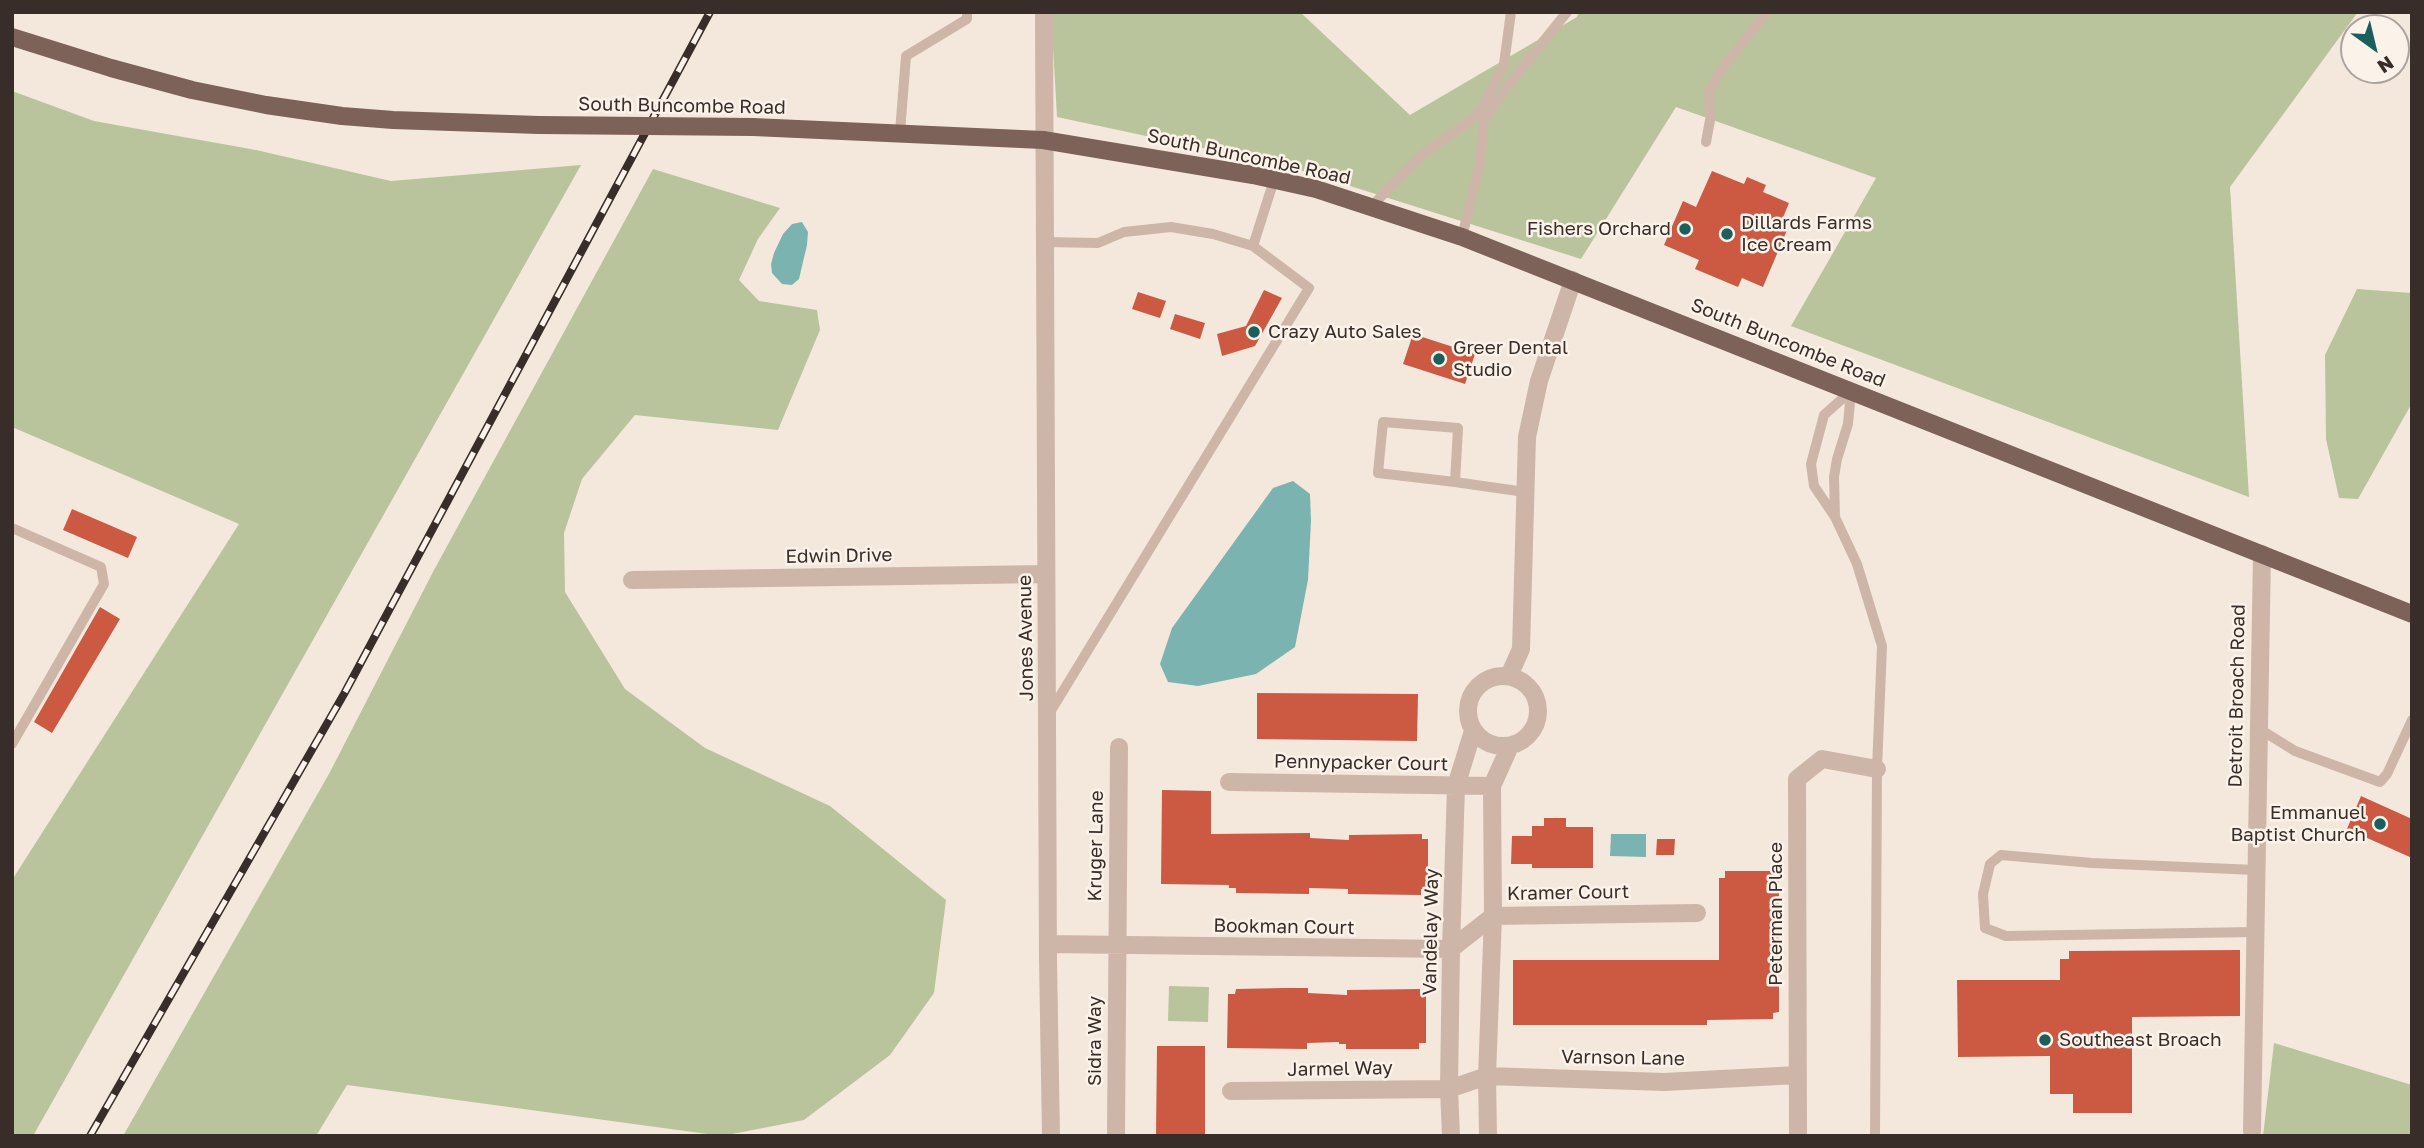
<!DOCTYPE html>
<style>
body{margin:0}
#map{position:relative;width:2424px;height:1148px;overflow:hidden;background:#f4e8dd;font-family:"Golos Text",sans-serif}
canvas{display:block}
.frame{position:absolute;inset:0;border:14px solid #392d29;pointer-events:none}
.north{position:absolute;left:2340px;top:14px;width:70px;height:70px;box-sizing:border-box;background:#fbf2ea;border:2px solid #ada39d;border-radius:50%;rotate:146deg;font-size:19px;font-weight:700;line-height:28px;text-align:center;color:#392d29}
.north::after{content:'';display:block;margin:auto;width:24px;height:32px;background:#1c5e5d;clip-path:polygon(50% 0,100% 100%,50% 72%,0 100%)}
</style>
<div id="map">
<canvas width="2424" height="1148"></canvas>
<div class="frame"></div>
<div class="north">N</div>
</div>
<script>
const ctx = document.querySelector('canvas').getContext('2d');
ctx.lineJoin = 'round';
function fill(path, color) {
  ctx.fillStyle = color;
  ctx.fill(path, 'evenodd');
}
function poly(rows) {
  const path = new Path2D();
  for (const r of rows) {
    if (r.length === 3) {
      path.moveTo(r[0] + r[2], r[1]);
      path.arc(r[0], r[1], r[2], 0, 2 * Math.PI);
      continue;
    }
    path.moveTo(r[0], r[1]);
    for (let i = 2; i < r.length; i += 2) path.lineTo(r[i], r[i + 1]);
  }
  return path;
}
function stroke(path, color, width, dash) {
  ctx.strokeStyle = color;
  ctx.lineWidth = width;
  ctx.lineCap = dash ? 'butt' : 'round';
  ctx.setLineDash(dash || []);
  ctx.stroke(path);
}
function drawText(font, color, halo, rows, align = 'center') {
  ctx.font = font + ' "Golos Text",sans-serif';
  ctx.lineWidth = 5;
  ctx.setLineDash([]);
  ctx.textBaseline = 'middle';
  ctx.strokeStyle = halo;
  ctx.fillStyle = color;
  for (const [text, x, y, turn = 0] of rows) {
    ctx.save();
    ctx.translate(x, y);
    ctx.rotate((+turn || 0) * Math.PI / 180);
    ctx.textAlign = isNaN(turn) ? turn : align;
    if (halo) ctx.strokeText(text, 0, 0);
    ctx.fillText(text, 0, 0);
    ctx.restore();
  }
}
fill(poly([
 [1051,12,1300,12,1410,115,1577,17,1579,12,2358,12,2230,187,2249,497,1791,326,1876,178,1676,107,1581,259,1287,166,1057,117],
 [12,91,94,121,256,150,391,181,581,165,33,1136,12,1136,12,880,239,524,12,427],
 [653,169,780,208,758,239,739,280,759,301,817,310,820,330,778,430,635,415,582,479,564,533,565,592,625,689,705,748,830,806,946,900,934,993,890,1055,804,1120,722,1136,347,1085,316,1136,123,1136,330,772,434,570],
 [2357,289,2412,293,2412,403,2358,499,2339,498,2326,439,2325,355],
 [1169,986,1209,987,1208,1022,1168,1021],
 [2274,1043,2412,1085,2412,1136,2263,1136]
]), '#b9c49c');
fill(poly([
 [802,222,808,232,807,245,799,279,792,285,782,284,772,273,771,264,774,253,783,234,792,224],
 [1293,481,1310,494,1311,521,1308,580,1295,647,1256,674,1198,686,1168,682,1160,664,1172,628,1273,488],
 [1611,834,1646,834,1646,857,1610,856]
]), '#7bb3b1');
fill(poly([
 [1712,171,1744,184,1747,177,1766,185,1763,192,1789,203,1782,220,1790,223,1763,287,1742,278,1738,287,1695,269,1699,260,1664,245,1683,201,1696,207],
 [1264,290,1282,298,1255,346,1222,356,1217,334,1246,326],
 [1138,292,1166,301,1160,318,1132,309],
 [1175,314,1205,323,1200,339,1170,329],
 [1413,334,1475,354,1465,384,1403,364],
 [72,509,137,537,128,558,63,530],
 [100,607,120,619,52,733,34,722],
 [1257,693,1418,694,1417,741,1257,739],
 [1162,790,1211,791,1211,834,1310,833,1310,838,1349,840,1349,835,1422,834,1422,839,1428,839,1428,888,1421,889,1421,895,1348,894,1348,889,1309,888,1309,894,1236,893,1236,888,1229,888,1229,885,1161,884],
 [2361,796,2412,819,2412,858,2347,829],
 [1544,818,1566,818,1566,827,1593,827,1593,868,1532,868,1532,864,1511,864,1512,836,1532,836,1532,826,1544,826],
 [1657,839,1675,839,1674,855,1656,855],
 [1725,871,1774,871,1773,878,1779,878,1779,1012,1773,1013,1773,1019,1707,1020,1707,1025,1513,1025,1513,960,1719,960,1719,878,1725,878],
 [2240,950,2240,1016,2132,1017,2132,1113,2073,1113,2073,1094,2050,1094,2050,1056,1958,1057,1957,980,2060,980,2060,959,2069,959,2069,951],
 [1284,988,1308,988,1308,993,1347,995,1347,990,1420,989,1420,994,1426,994,1426,1043,1419,1043,1419,1049,1346,1049,1346,1044,1339,1044,1339,1042,1307,1043,1307,1049,1227,1048,1228,994,1235,994,1236,989],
 [1157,1046,1205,1046,1205,1136,1156,1136]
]), '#cc5a43');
stroke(poly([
 [900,132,906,56,967,19,967,12],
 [1706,142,1711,115,1709,90,1724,66,1767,12],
 [1372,206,1420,156,1470,121,1484,105,1504,64,1511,12],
 [1462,237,1480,163,1484,120,1506,88,1567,12],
 [1044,242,1098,243,1124,232,1171,227,1213,234,1253,246,1274,180],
 [1851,391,1824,415,1811,464,1814,486,1835,517,1857,564,1882,646,1877,769,1875,1136],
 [1455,482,1378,473,1383,422,1458,428,1455,482,1525,492],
 [1835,517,1834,477,1837,459,1848,424,1851,391],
 [12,528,101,567,104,584,12,744],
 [1049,714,1309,288,1253,246],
 [2258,728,2295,751,2380,782,2387,774,2412,720],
 [2255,932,2006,936,1985,928,1983,894,1990,864,2001,855,2092,863,2256,870]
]), '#cdb6a8', 10);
stroke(poly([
 [1044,12,1048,960,1051,1136],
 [632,580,1046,574],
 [1503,711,35],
 [1509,676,1521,649,1527,437,1539,381,1573,280],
 [1229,782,1492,786],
 [1048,944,1451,949,1493,916,1697,913],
 [1231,1091,1449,1089,1487,1076,1664,1082,1798,1075],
 [2252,1131,2262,554],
 [1116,1136,1119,747],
 [1451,1136,1449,1089,1451,949,1456,786,1473,731],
 [1488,1136,1487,1076,1493,916,1492,786,1510,746],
 [1798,1136,1797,779,1822,759,1877,769]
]), '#cdb6a8', 18);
stroke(poly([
 [12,37,111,68,192,90,266,105,342,116,393,120,539,125],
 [753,127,1043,140,1253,175,1316,189,1462,237,2412,614]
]), '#7c6259', 18);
const rail = poly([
 [90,1136,344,694,710,12]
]);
stroke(rail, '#392d29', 8);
stroke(rail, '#fbf2ea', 5, [16]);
stroke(poly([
 [539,125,753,127]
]), '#7c6259', 18);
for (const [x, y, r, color] of [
 [1685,229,7,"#1c5e5d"],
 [1727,234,7,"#1c5e5d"],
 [1254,332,7,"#1c5e5d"],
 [1439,359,7,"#1c5e5d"],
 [2380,824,7,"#1c5e5d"],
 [2045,1040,7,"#1c5e5d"]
]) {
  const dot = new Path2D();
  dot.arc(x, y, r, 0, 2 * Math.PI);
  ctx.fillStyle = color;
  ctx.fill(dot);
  stroke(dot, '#fbf2ea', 2.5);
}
drawText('19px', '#392d29', '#fbf2ea', [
 ["South Buncombe Road",682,106,1],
 ["South Buncombe Road",1249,157,12],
 ["South Buncombe Road",1788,343,22],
 ["Edwin Drive",839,556,-1],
 ["Jones Avenue",1026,638,-91],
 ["Detroit Broach Road",2237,696,-89],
 ["Pennypacker Court",1361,763,1],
 ["Kruger Lane",1096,846,-89],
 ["Kramer Court",1568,893,-1],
 ["Peterman Place",1776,914,-90],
 ["Bookman Court",1284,927,1],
 ["Vandelay Way",1431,932,-89],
 ["Sidra Way",1095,1041,-90],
 ["Varnson Lane",1623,1058,1],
 ["Jarmel Way",1340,1069,-1]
]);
drawText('19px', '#392d29', '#fbf2ea', [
 ["Dillards Farms",1741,223],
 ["Ice Cream",1741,245],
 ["Fishers Orchard",1671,229,"right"],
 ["Crazy Auto Sales",1268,332],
 ["Greer Dental",1453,348],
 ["Studio",1453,370],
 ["Emmanuel",2366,813,"right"],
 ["Baptist Church",2366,835,"right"],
 ["Southeast Broach",2059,1040]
], 'left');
</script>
